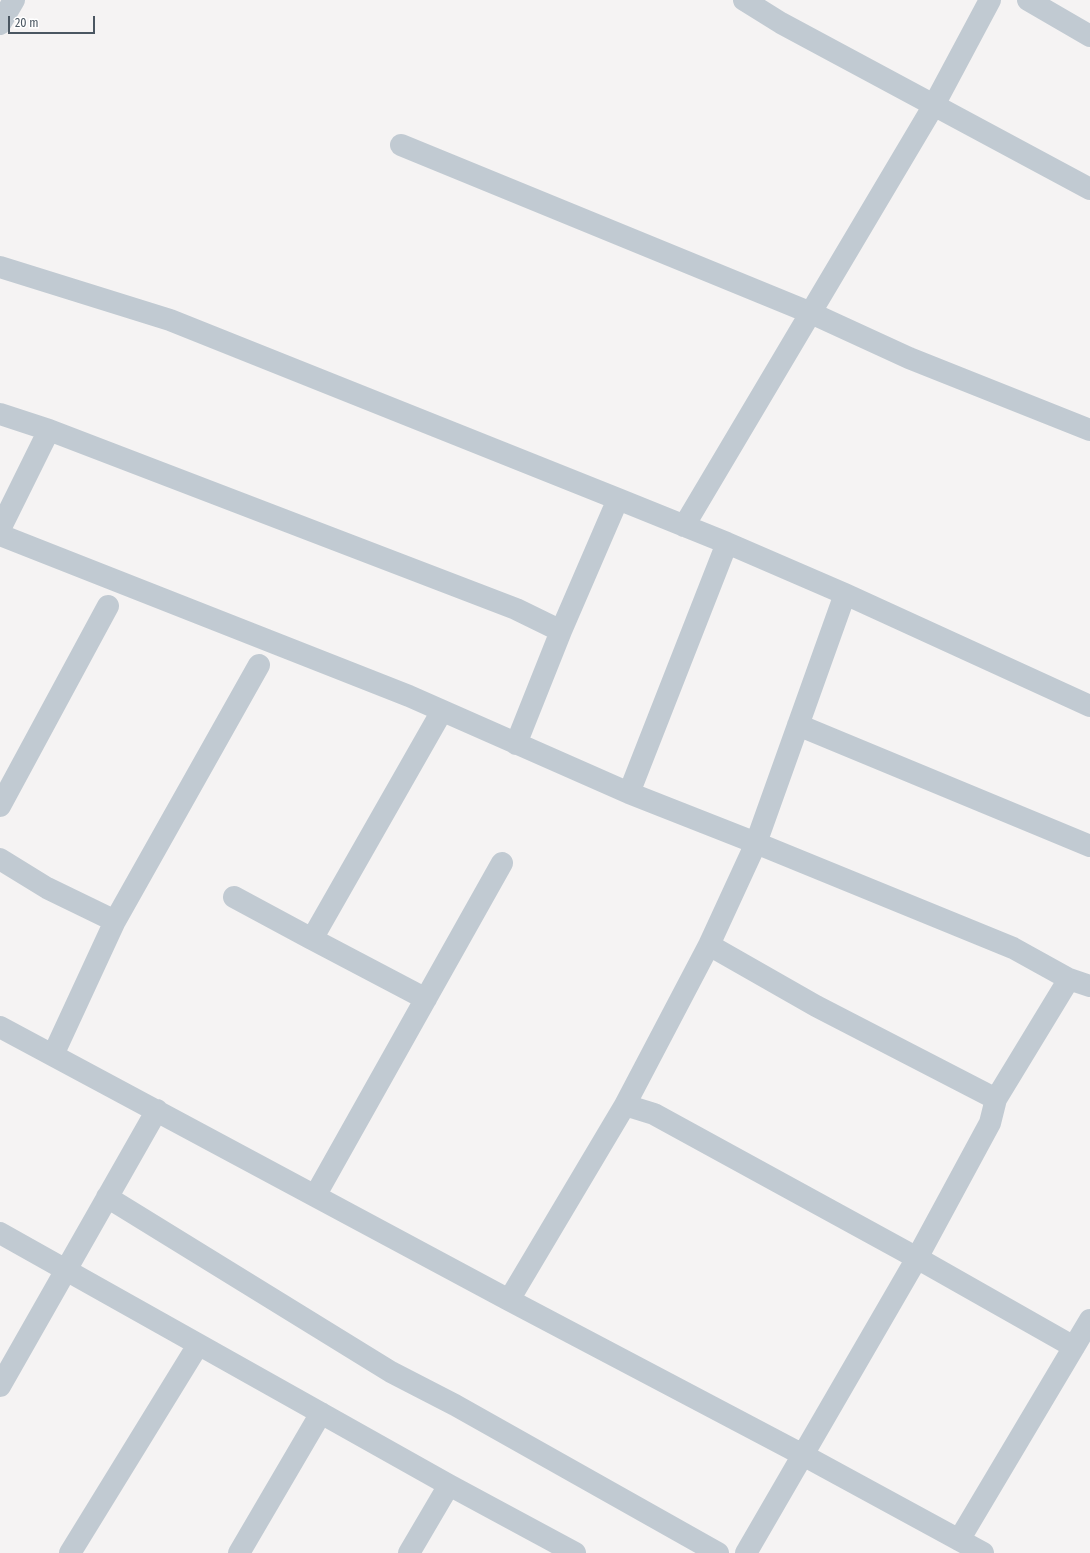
<!DOCTYPE html>
<style>
body{margin:0}
#map{position:relative;width:1090px;height:1553px;overflow:hidden;background:#f5f3f3;font-family:"Fira Sans Condensed",sans-serif}
canvas{display:block}
.scale{position:absolute;left:8px;top:16px;width:87px;height:18px;box-sizing:border-box;border:2px solid #4a5661;border-top:0;padding-left:5px;font-size:12px;line-height:14px;white-space:nowrap;color:#4a5661;-webkit-text-stroke:3px #fff;paint-order:stroke}
</style>
<div id="map">
<canvas width="1090" height="1553"></canvas>
<div class="scale">20 m</div>
</div>
<script>
const ctx = document.querySelector('canvas').getContext('2d');
ctx.lineJoin = 'round';
function poly(rows) {
  const path = new Path2D();
  for (const r of rows) {
    path.moveTo(r[0], r[1]);
    for (let i = 2; i < r.length; i += 2) path.lineTo(r[i], r[i + 1]);
  }
  return path;
}
function stroke(path, color, width, dash) {
  ctx.strokeStyle = color;
  ctx.lineWidth = width;
  ctx.lineCap = dash ? 'butt' : 'round';
  ctx.setLineDash(dash || []);
  ctx.stroke(path);
}
stroke(poly([
 [744,0,781,23,1090,189],
 [1028,0,1090,36],
 [0,24,14,0],
 [401,145,811,313,909,358,1090,430],
 [0,267,170,320,618,499,727,543,845,594,1090,706],
 [0,414,49,430,516,609,561,631],
 [684,526,934,105,990,0],
 [0,529,49,430],
 [0,535,409,696,629,793,756,843,1013,948,1069,979,1090,986],
 [798,725,1090,846],
 [516,744,561,631,618,499],
 [629,793,727,543],
 [0,806,108,606],
 [0,859,47,888,115,921],
 [234,897,312,939],
 [709,945,816,1006,996,1099],
 [426,999,312,939,442,711],
 [0,1027,509,1300,803,1455,983,1553],
 [53,1055,115,921,259,665],
 [625,1105,654,1114,917,1258,1074,1347],
 [315,1196,502,863],
 [107,1197,391,1372,455,1405,718,1553],
 [0,1233,449,1485,575,1553],
 [509,1300,625,1105,709,945,756,843,845,594],
 [0,1386,157,1110],
 [959,1540,1090,1320],
 [70,1553,198,1345],
 [239,1553,321,1413],
 [409,1553,449,1485],
 [746,1553,917,1258,990,1123,996,1099,1069,979]
]), '#c1cad2', 22);
</script>
